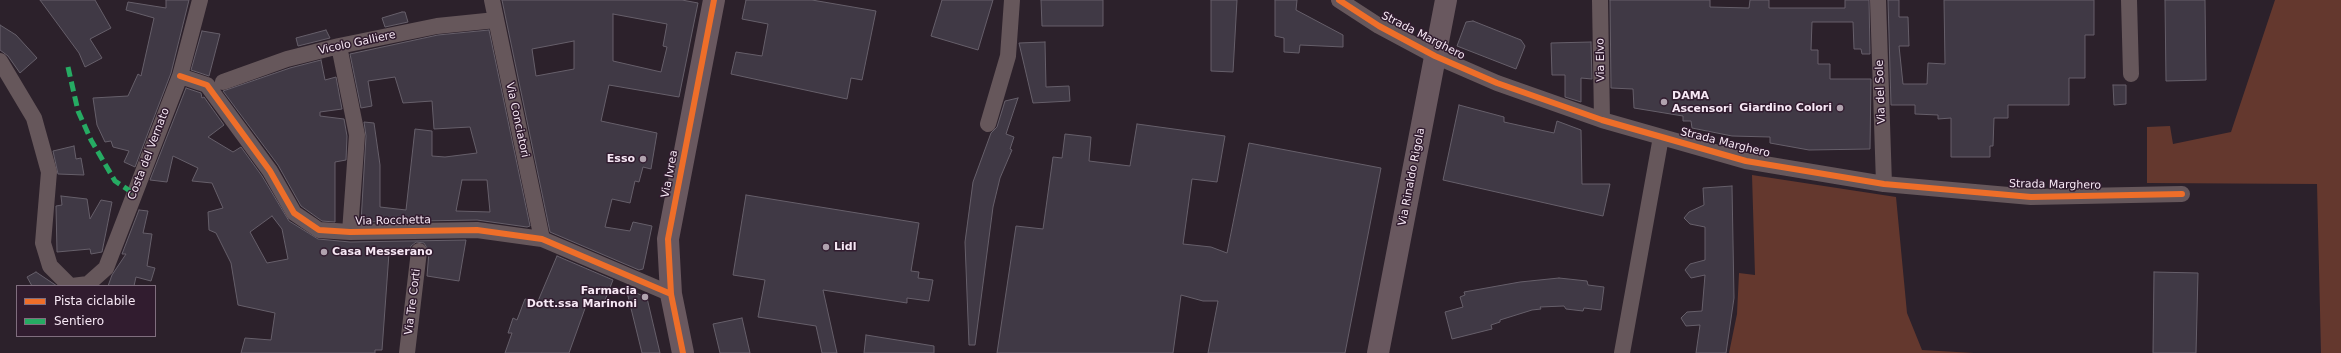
<!DOCTYPE html>
<style>
body{margin:0}
#map{position:relative;width:2341px;height:353px;overflow:hidden;background:#2c212b;font-family:"DejaVu Sans",sans-serif}
canvas{display:block}
.legend{position:absolute;left:16px;top:285px;width:140px;height:52px;box-sizing:border-box;background:#311c2f;border:1px solid #806e7e;margin:0;padding:5px 7px;list-style:none;font-size:12px;color:#f7e8f5}
.legend li{display:flex;align-items:center;gap:8px;height:20px}
.legend b{width:20px;border:1px solid #806e7e}
</style>
<div id="map">
<canvas width="2341" height="353"></canvas>
<ul class="legend">
<li><b style="height:5px;background:#ee6e29"></b>Pista ciclabile</li>
<li><b style="height:5px;background:#26ab63"></b>Sentiero</li>
</ul>
</div>
<script>
const ctx = document.querySelector('canvas').getContext('2d');
ctx.lineJoin = 'round';
function fill(path, color) {
  ctx.fillStyle = color;
  ctx.fill(path, 'evenodd');
}
function poly(rows) {
  const path = new Path2D();
  for (const r of rows) {
    path.moveTo(r[0], r[1]);
    for (let i = 2; i < r.length; i += 2) path.lineTo(r[i], r[i + 1]);
  }
  return path;
}
function stroke(path, color, width, dash) {
  ctx.strokeStyle = color;
  ctx.lineWidth = width;
  ctx.lineCap = dash ? 'butt' : 'round';
  ctx.setLineDash(dash || []);
  ctx.stroke(path);
}
function drawText(font, color, halo, rows, align = 'center') {
  ctx.font = font + ' "DejaVu Sans",sans-serif';
  ctx.lineWidth = 3;
  ctx.setLineDash([]);
  ctx.textBaseline = 'middle';
  ctx.strokeStyle = halo;
  ctx.fillStyle = color;
  for (const [text, x, y, turn = 0] of rows) {
    ctx.save();
    ctx.translate(x, y);
    ctx.rotate((+turn || 0) * Math.PI / 180);
    ctx.textAlign = isNaN(turn) ? turn : align;
    if (halo) ctx.strokeText(text, 0, 0);
    ctx.fillText(text, 0, 0);
    ctx.restore();
  }
}
fill(poly([
 [2275,0,2341,0,2341,353,2321,353,2317,184,2147,183,2147,127,2170,126,2173,144,2231,132],
 [1752,175,1896,197,1907,313,1922,350,1974,353,1729,353,1737,314,1739,273,1755,275]
]), '#64382e');
const building = poly([
 [40,0,95,0,111,28,90,39,102,58,85,67,79,53,40,0],
 [166,0,189,0,171,73,135,167,124,162,129,151,113,147,111,141,105,142,97,125,93,98,128,96,138,74,141,76,154,18,126,10,128,2,166,8,166,0],
 [502,0,682,0,698,3,679,97,609,85,601,121,657,133,651,169,643,167,639,182,635,181,630,203,612,199,605,227,630,231,633,222,652,226,643,269,639,270,550,232,502,0],
 [613,14,667,24,663,46,667,47,661,72,613,61,613,14],
 [574,41,574,69,536,76,532,49,574,41],
 [746,0,812,0,876,11,862,80,851,78,847,99,731,74,736,52,762,56,768,24,742,19,746,0],
 [942,0,993,0,978,50,931,36,942,0],
 [1041,0,1103,0,1103,26,1042,26,1041,0],
 [1211,0,1237,0,1233,72,1211,71,1211,0],
 [1275,0,1297,0,1296,10,1343,35,1343,47,1300,45,1299,53,1284,52,1284,38,1275,36,1275,0],
 [1610,0,1710,0,1710,7,1749,8,1750,0,1769,0,1769,8,1845,8,1845,0,1869,0,1870,54,1862,54,1861,49,1854,49,1853,22,1812,22,1811,50,1818,50,1818,64,1830,64,1830,79,1871,79,1870,149,1809,150,1770,143,1770,137,1732,136,1692,128,1691,121,1683,121,1683,116,1634,108,1633,89,1611,88,1610,0],
 [1888,0,1899,0,1899,17,1908,17,1909,46,1899,46,1903,84,1927,84,1928,63,1945,64,1944,0,2094,0,2094,35,2085,35,2085,78,2069,78,2069,105,2008,105,2008,118,1994,118,1993,146,1990,146,1990,157,1951,157,1951,118,1938,119,1938,115,1915,114,1915,105,1891,105,1888,0],
 [2165,0,2205,0,2206,80,2166,81,2165,0],
 [402,12,405,12,408,22,385,27,382,18,402,12],
 [1473,21,1521,40,1525,46,1516,69,1457,46,1466,22,1473,21],
 [0,25,16,35,37,58,20,73,8,56,0,50,0,25],
 [326,30,330,38,298,46,296,38,326,30],
 [489,30,530,226,527,227,477,220,361,222,366,136,364,122,374,123,380,165,380,207,406,210,415,129,432,131,432,156,445,157,477,153,470,127,434,129,432,101,403,103,395,77,368,81,372,106,361,108,350,54,438,35,489,30],
 [462,180,487,180,490,212,456,211,462,180],
 [202,31,220,34,209,76,191,70,202,31],
 [1045,42,1046,87,1069,86,1070,101,1033,103,1019,43,1045,42],
 [1591,42,1592,79,1581,78,1581,102,1565,97,1565,75,1552,75,1551,43,1591,42],
 [321,60,325,80,336,77,342,109,320,112,320,116,344,119,347,136,346,160,335,162,335,222,322,221,301,206,278,165,223,91,290,68,321,60],
 [2113,85,2126,85,2126,104,2114,105,2113,85],
 [186,88,201,93,202,98,204,97,224,125,208,137,233,152,241,147,262,176,289,221,318,239,350,242,466,240,459,281,427,276,429,251,424,243,416,242,411,246,409,252,389,253,382,350,375,350,375,353,241,353,245,338,271,340,275,313,238,305,231,263,216,233,209,230,208,212,223,208,212,183,192,181,198,168,173,156,167,182,150,180,186,88],
 [272,216,282,229,288,259,267,263,250,232,272,216],
 [1018,98,1006,134,1014,137,1010,149,1012,150,1000,178,993,207,975,345,969,345,965,242,973,182,991,133,997,127,1005,101,1018,98],
 [1459,105,1504,117,1504,122,1554,133,1557,121,1581,130,1582,184,1610,184,1603,216,1443,180,1459,105],
 [1137,124,1225,136,1217,182,1192,179,1183,244,1211,247,1227,253,1249,143,1381,168,1345,353,1208,353,1218,301,1203,301,1181,295,1173,353,997,353,1016,226,1043,229,1053,157,1062,158,1065,134,1091,137,1089,161,1130,166,1137,124],
 [74,146,76,159,81,158,84,175,58,174,53,151,74,146],
 [1732,186,1734,298,1726,353,1696,353,1700,325,1686,326,1681,318,1687,312,1702,311,1705,275,1691,278,1685,270,1690,264,1705,260,1705,227,1690,224,1684,218,1689,212,1704,205,1703,188,1732,186],
 [746,195,919,223,911,271,919,272,918,278,933,280,929,301,907,298,907,303,823,290,837,353,822,353,816,326,758,317,765,280,733,275,746,195],
 [61,196,87,199,90,219,101,200,112,202,102,252,91,254,90,249,57,252,56,206,62,205,61,196],
 [139,210,148,211,143,233,152,234,147,266,155,268,151,281,136,277,134,286,108,286,112,275,126,254,122,254,139,210],
 [557,256,613,280,603,305,588,300,569,353,505,353,512,333,508,333,513,318,517,320,525,299,538,301,557,256],
 [36,272,57,286,32,286,27,277,36,272],
 [2154,272,2198,273,2196,353,2153,353,2154,272],
 [1559,278,1587,281,1588,285,1604,287,1601,310,1584,308,1583,311,1566,309,1564,306,1540,307,1541,309,1532,310,1500,320,1500,322,1491,325,1492,329,1452,339,1445,312,1463,307,1460,297,1465,295,1464,292,1520,282,1559,278],
 [626,288,647,298,660,353,642,353,626,288],
 [742,318,750,353,720,353,713,324,742,318],
 [866,335,934,346,934,353,864,353,866,335]
]);
fill(building, '#403945');
stroke(building, '#665f6a', 1);
stroke(poly([
 [492,0,542,239],
 [1339,0,1379,26,1435,56,1497,83,1602,120,1746,161,1884,184,2031,197,2182,194],
 [1600,0,1602,120],
 [1878,0,1884,184],
 [2129,0,2131,74],
 [339,46,357,135,350,232],
 [0,61,34,118,49,172,43,243,50,266,70,286],
 [180,76,207,85,270,171,294,213,319,230,350,232,477,230,542,239,671,294],
 [223,82,287,59,339,46,437,26,496,20],
 [988,124,1008,56,1012,0],
 [72,286,88,284,106,268,180,76,200,0],
 [407,353,419,251],
 [1622,353,1661,137]
]), '#66575b', 16);
stroke(poly([
 [683,353,671,294,668,239,714,0],
 [1378,353,1446,0]
]), '#69585f', 22);
stroke(poly([
 [68,67,78,111,91,140,115,181,133,193]
]), '#26ab63', 5, [10, 5]);
stroke(poly([
 [1339,0,1379,26,1435,56,1497,83,1602,120,1746,161,1884,184,2031,197,2182,194],
 [180,76,207,85,270,171,294,213,319,230,350,232,477,230,542,239,671,294],
 [683,353,671,294,668,239,714,0]
]), '#ee6e29', 6);
for (const [x, y, r, color] of [
 [1664,102,4,"#b0a2ae"],
 [1840,108,4,"#b0a2ae"],
 [643,159,4,"#b0a2ae"],
 [826,247,4,"#b0a2ae"],
 [324,252,4,"#b0a2ae"],
 [645,297,4,"#b0a2ae"]
]) {
  const dot = new Path2D();
  dot.arc(x, y, r, 0, 2 * Math.PI);
  ctx.fillStyle = color;
  ctx.fill(dot);
  stroke(dot, '#311c2f', 1.5);
}
drawText('11px', '#f7e8f5', '#311c2f', [
 ["Strada Marghero",1423,36,27],
 ["Vicolo Galliere",357,43,-12],
 ["Via Elvo",1601,60,-91],
 ["Via del Sole",1881,92,-92],
 ["Via Conciatori",517,120,78],
 ["Strada Marghero",1725,143,14],
 ["Costa del Vernato",149,154,-69],
 ["Via Ivrea",670,174,-79],
 ["Via Rinaldo Rigola",1412,177,-79],
 ["Strada Marghero",2055,185,1],
 ["Via Rocchetta",393,221,-1],
 ["Via Tre Corti",413,302,-83]
]);
drawText('bold 11px', '#f7e8f5', '#311c2f', [
 ["DAMA",1672,96],
 ["Ascensori",1672,109],
 ["Giardino Colori",1832,108,"right"],
 ["Esso",635,159,"right"],
 ["Lidl",834,247],
 ["Casa Messerano",332,252],
 ["Farmacia",637,291,"right"],
 ["Dott.ssa Marinoni",637,304,"right"]
], 'left');
</script>
